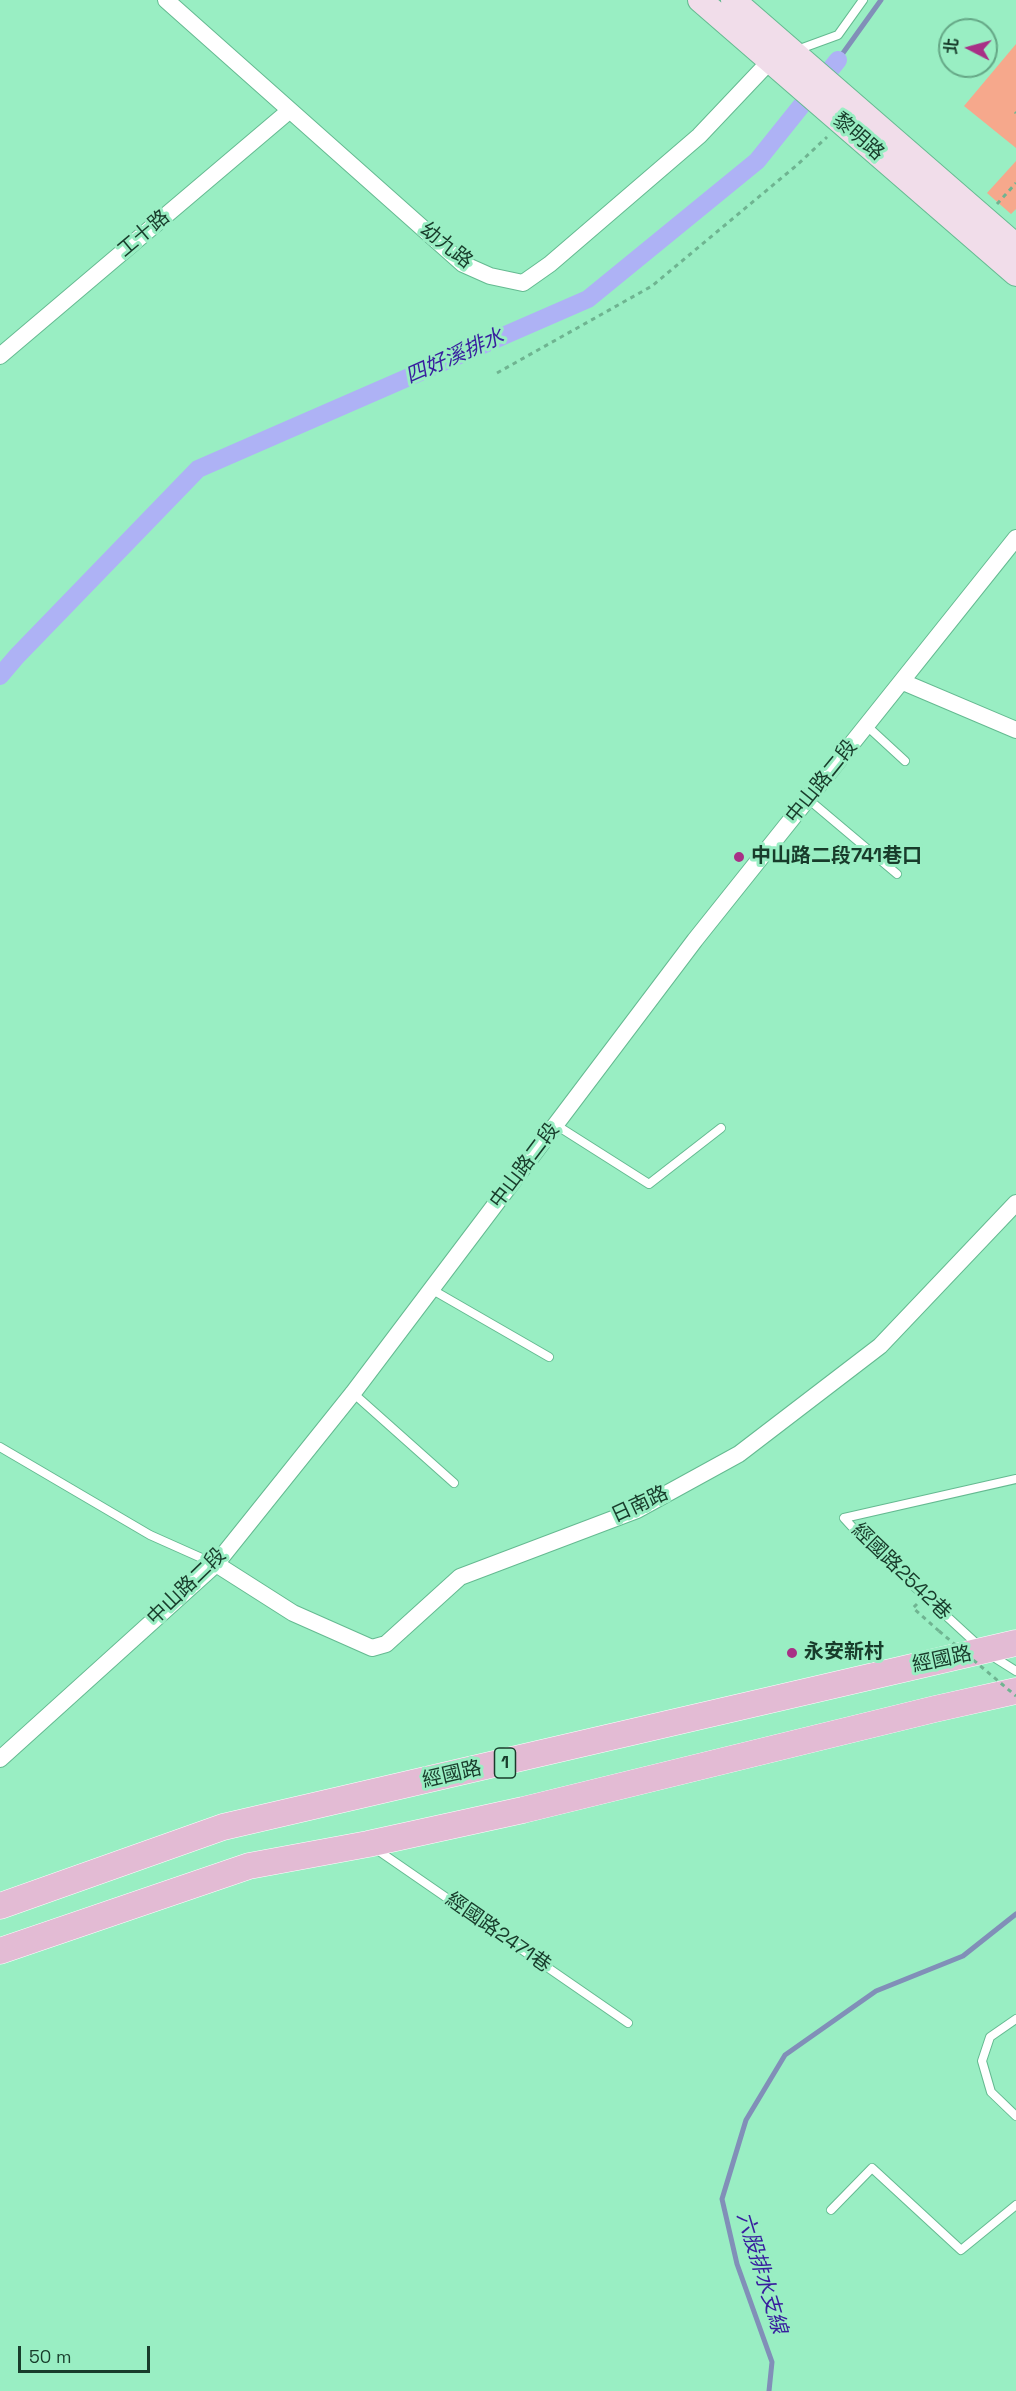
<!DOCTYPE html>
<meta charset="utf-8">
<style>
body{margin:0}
#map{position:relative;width:1016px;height:2391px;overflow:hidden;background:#99eec3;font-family:"Space Grotesk","Noto Sans TC",sans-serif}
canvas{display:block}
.north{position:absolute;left:938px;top:18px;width:60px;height:60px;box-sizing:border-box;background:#99eec3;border:2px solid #65a786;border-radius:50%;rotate:276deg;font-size:16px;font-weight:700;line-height:24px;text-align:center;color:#183c2b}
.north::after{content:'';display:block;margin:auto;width:21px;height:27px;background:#a83086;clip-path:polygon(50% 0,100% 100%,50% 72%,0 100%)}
.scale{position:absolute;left:18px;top:2346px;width:132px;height:27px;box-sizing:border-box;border:3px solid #183c2b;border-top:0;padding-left:8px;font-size:18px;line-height:21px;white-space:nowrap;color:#183c2b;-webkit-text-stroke:4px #99eec3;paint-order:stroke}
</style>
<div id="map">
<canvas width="1016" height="2391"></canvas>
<div class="north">北</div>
<div class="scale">50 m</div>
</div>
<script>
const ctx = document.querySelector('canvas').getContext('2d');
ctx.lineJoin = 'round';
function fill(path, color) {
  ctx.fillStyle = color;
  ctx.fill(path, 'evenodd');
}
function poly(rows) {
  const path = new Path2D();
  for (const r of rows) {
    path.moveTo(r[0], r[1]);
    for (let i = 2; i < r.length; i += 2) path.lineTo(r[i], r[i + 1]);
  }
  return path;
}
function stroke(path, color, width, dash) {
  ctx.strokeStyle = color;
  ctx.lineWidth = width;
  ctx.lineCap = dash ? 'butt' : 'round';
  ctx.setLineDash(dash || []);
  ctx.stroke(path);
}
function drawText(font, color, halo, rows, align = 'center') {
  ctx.font = font + ' "Space Grotesk","Noto Sans TC",sans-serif';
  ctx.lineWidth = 6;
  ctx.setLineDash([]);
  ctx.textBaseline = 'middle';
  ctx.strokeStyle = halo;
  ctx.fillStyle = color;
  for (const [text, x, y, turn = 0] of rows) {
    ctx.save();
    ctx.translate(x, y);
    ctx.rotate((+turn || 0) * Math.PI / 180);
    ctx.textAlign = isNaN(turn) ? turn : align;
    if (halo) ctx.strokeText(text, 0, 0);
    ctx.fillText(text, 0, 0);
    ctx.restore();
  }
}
fill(poly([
 [1016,44,1016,148,964,106],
 [1016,161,1016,209,1011,214,987,193]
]), '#f6a88c');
stroke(poly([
 [838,60,881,0],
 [769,2391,772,2362,737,2264,722,2199,746,2120,785,2055,876,1991,963,1956,1016,1914]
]), '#818fb8', 5);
stroke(poly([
 [0,676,17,656,198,469,588,299,757,161,838,60]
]), '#aeb2f5', 18);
const lane = poly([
 [797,50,838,35,863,0],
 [867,726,905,761],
 [808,799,897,874],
 [556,1125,649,1184,721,1128],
 [431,1289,549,1357],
 [353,1393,454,1483],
 [0,1447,150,1535,215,1564],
 [979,1646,866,1542,844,1518,1016,1479],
 [989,1654,1016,1671],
 [373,1847,628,2023],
 [1016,2019,990,2037,982,2061,991,2092,1016,2116],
 [831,2210,872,2168,961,2250,1016,2205]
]);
const street = poly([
 [166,0,463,264,490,276,523,283,550,264,699,136,770,61,779,57],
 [0,356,289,111],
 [903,682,1016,730],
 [216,1564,293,1613,372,1648,386,1644,460,1577,637,1510,739,1454,880,1346,1016,1203],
 [0,1759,216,1564,353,1393,695,940,1016,538]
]);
const secondary = poly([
 [700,0,1016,274],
 [733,0,1016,246]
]);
const primary = poly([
 [0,1906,223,1827,1016,1643],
 [0,1951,249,1866,368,1844,523,1810,935,1709,1016,1691]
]);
stroke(lane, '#65ba91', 10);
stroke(street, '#65ba91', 18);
stroke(secondary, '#65ba91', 26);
stroke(primary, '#fff', 27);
stroke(poly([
 [1015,112,1016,113],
 [997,204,1016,183],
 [497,373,652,286,797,165,827,137],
 [917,1604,913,1608,939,1631]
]), '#6fb491', 3, [4.5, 4.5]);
stroke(lane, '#fff', 8);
stroke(street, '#fff', 16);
stroke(secondary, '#f1ddea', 24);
stroke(primary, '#e3bbd4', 26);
stroke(poly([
 [939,1631,1016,1696]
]), '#6fb491', 3, [4.5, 4.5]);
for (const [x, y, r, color] of [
 [739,857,6,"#a83086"],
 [792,1653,6,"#a83086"]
]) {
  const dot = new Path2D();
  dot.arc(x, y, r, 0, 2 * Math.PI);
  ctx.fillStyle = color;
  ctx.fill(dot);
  stroke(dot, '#99eec3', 2);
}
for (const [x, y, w] of [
 [505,1763,21]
]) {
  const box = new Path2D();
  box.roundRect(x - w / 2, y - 15, w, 30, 4.5);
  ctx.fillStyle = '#99eec3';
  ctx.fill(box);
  stroke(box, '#183c2b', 1.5);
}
drawText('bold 18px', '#183c2b', null, [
 ["1",505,1763]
]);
drawText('20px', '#183c2b', '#99eec3', [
 ["黎明路",858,137,41],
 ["工十路",144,234,-40],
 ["幼九路",446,246,38],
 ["中山路二段",822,782,-51],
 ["中山路二段",525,1166,-53],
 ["日南路",640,1505,-25],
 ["經國路2542巷",901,1572,44],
 ["中山路二段",187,1587,-44],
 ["經國路",942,1660,-12],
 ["經國路",452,1775,-13],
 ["經國路2471巷",498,1933,35]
]);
drawText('bold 20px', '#183c2b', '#99eec3', [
 ["中山路二段741巷口",751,857],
 ["永安新村",804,1653]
], 'left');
drawText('italic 21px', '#381e9e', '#99eec3', [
 ["四好溪排水",455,357,-24],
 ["六股排水支線",761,2273,73]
]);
</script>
